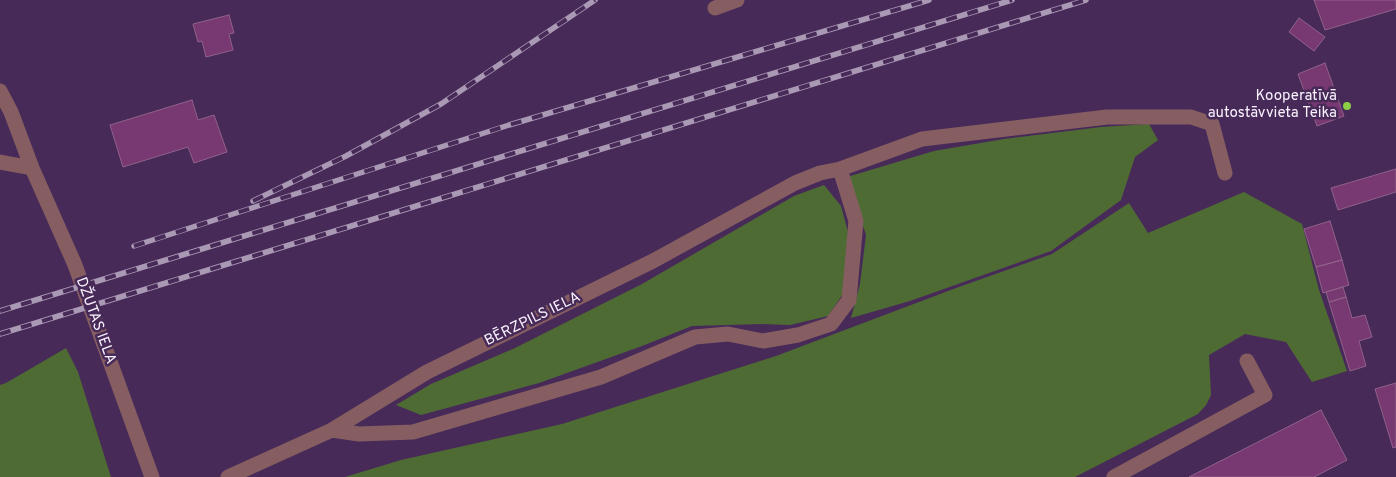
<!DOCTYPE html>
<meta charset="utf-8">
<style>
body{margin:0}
canvas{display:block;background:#472a58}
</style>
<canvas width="1396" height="477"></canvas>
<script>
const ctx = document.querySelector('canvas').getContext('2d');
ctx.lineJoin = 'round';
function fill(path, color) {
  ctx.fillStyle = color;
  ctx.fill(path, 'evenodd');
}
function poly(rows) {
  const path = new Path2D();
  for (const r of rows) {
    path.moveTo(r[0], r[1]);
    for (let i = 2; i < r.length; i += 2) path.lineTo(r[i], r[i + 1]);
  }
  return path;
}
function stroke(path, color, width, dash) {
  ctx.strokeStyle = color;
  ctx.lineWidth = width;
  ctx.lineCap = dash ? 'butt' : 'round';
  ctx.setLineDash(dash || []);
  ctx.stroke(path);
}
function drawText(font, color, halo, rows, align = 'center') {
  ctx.font = font + ' Overpass,sans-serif';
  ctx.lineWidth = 5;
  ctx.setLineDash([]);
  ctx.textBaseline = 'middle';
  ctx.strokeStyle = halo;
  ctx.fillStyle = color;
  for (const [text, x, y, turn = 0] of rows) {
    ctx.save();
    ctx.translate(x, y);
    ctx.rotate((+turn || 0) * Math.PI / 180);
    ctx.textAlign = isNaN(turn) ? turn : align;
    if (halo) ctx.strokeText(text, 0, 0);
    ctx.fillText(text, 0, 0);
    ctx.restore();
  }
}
fill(poly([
 [1149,124,1158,140,1135,157,1121,200,1051,251,910,301,851,318,860,284,866,235,847,177,934,151,1004,139,1101,127],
 [824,185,841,206,848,232,843,294,828,316,790,325,762,324,692,326,642,346,539,383,421,415,396,405,431,384,515,348,642,284,794,196],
 [1244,192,1302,224,1319,290,1347,371,1312,382,1286,342,1245,334,1209,355,1211,395,1206,405,1198,414,1075,477,345,477,401,460,562,424,776,356,956,288,1052,254,1129,203,1148,233],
 [66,348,78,372,111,477,0,477,0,385,6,383]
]), '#4e6b34');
const building = poly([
 [1314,0,1396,0,1396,9,1325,30,1314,0],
 [229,15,234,33,229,34,233,50,206,57,202,41,198,42,193,24,229,15],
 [1299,18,1325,37,1314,51,1289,32,1299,18],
 [1325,63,1344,116,1317,126,1298,74,1325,63],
 [192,100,198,120,214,115,227,152,194,163,188,147,123,167,110,125,192,100],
 [1396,169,1396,192,1338,210,1331,188,1396,169],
 [1330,221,1342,260,1316,267,1304,229,1330,221],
 [1342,260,1349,285,1323,293,1316,267,1342,260],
 [1343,287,1346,297,1329,302,1326,292,1343,287],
 [1346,297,1352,318,1365,315,1372,337,1359,341,1366,366,1350,371,1329,302,1346,297],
 [1396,383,1396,447,1393,448,1375,389,1396,383],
 [1321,410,1347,460,1314,477,1189,477,1321,410]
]);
fill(building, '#783871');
stroke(building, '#90618a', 1);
stroke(poly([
 [715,8,737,0],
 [0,91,11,112,32,168,75,265,152,477],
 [0,162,32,168],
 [332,430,359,434,413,432,601,377,695,337,728,334,763,341,798,335,831,324,849,300,856,221,840,169],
 [228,477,332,430,427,372,653,261,795,183,820,173,840,169,922,139,1107,117,1191,117,1212,124,1225,173],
 [1114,477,1265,395,1247,361]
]), '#865e62', 15);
const rail = poly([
 [253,201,346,156,441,104,595,0],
 [134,246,509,125,929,0],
 [0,311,1012,0],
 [0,334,1086,0]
]);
stroke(rail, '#aa99b4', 5.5);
stroke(rail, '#472a58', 4, [11]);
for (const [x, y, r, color] of [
 [1347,106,5,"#8cce45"]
]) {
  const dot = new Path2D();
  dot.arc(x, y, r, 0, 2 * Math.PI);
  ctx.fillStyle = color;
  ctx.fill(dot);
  stroke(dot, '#472a58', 2);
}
drawText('15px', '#f9f2fe', '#472a58', [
 ["Kooperatīvā",1337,97],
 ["autostāvvieta Teika",1337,114]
], 'right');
drawText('15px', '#f9f2fe', '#472a58', [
 ["BĒRZPILS IELA",533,320,-26],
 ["DŽUTAS IELA",95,321,70]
]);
</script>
